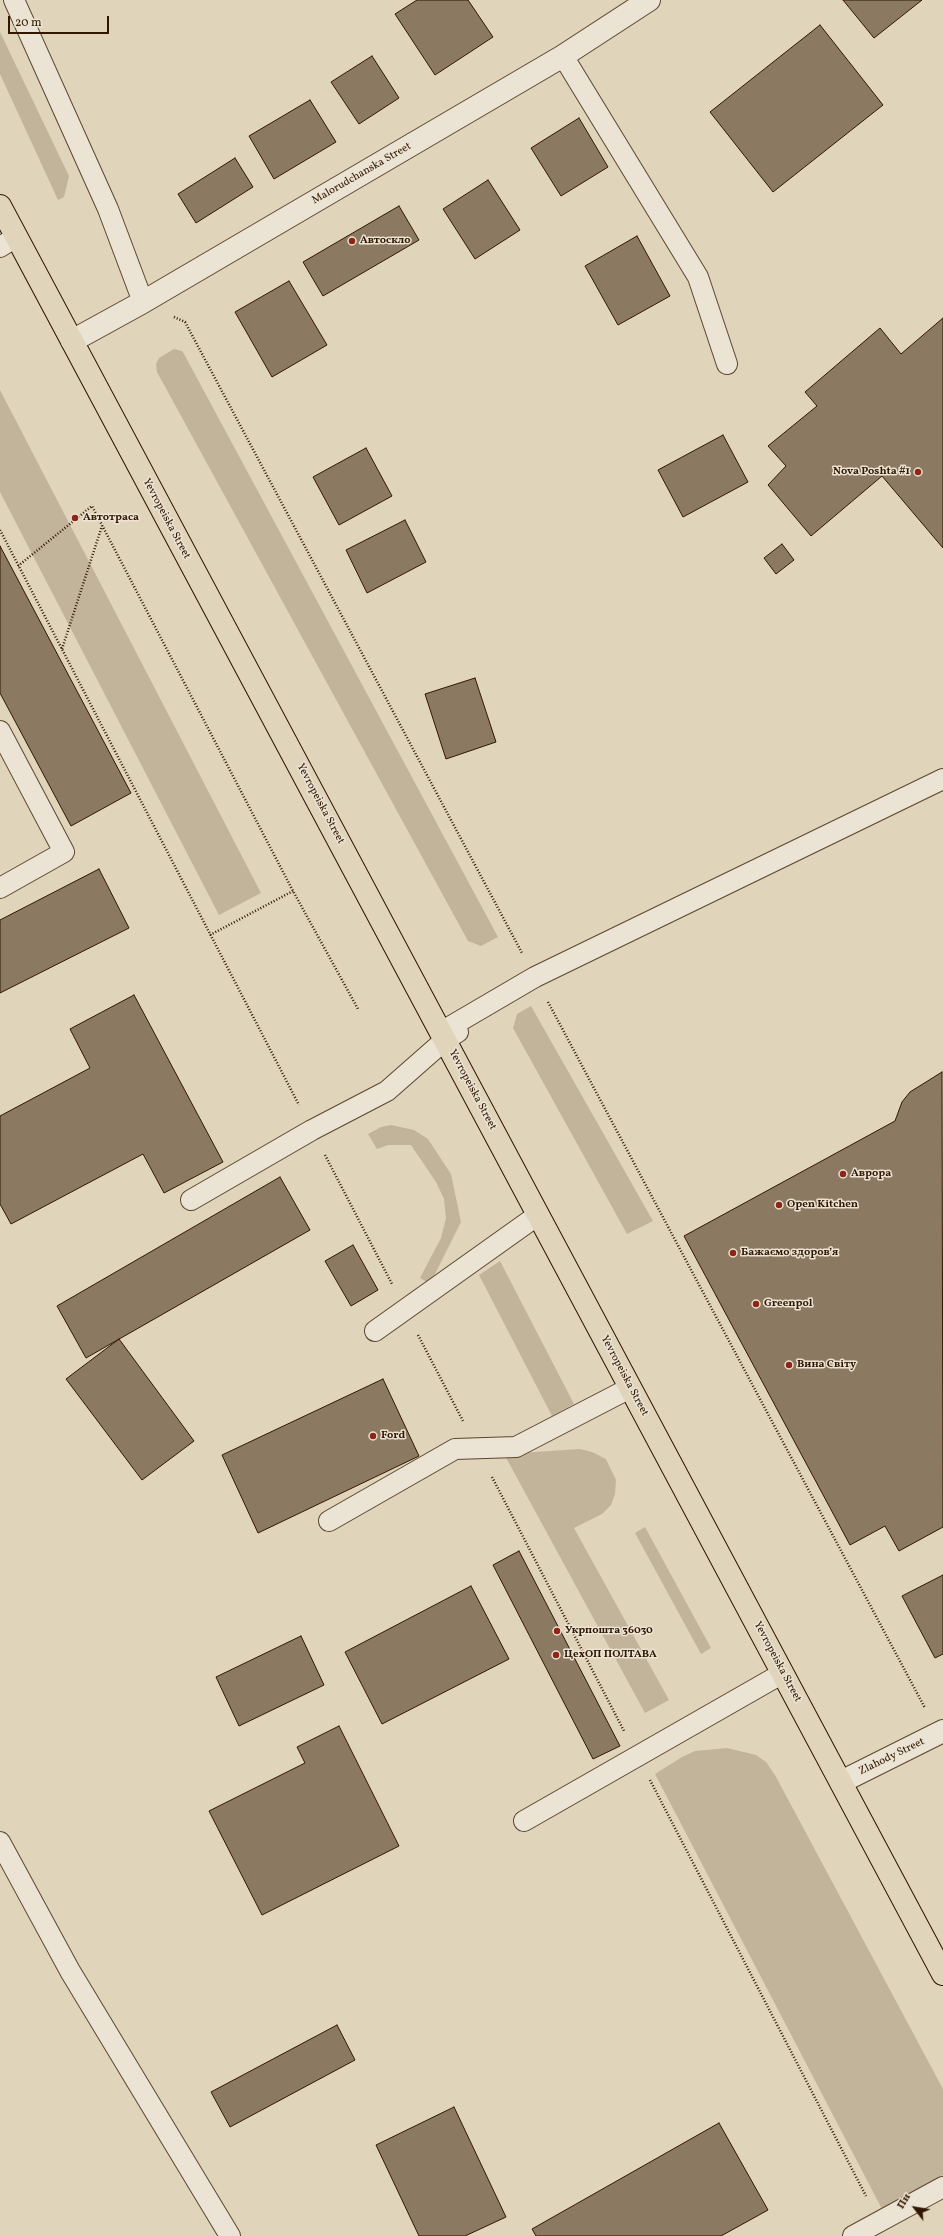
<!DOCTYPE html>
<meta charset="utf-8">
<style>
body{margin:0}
#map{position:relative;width:943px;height:2236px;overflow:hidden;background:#e0d4bb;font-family:Vollkorn,serif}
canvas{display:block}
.north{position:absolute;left:895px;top:2188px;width:40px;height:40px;-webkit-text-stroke:3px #ebe3d3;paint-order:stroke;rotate:301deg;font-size:11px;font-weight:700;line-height:16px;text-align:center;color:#311700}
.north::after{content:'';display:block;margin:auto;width:14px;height:18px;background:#311700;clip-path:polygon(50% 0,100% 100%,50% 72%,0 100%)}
.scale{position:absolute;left:8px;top:16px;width:101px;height:18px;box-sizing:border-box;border:2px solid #311700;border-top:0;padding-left:5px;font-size:12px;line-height:14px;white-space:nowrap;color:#311700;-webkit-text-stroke:3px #ebe3d3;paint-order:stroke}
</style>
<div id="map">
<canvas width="943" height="2236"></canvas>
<div class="north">Пн</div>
<div class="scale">20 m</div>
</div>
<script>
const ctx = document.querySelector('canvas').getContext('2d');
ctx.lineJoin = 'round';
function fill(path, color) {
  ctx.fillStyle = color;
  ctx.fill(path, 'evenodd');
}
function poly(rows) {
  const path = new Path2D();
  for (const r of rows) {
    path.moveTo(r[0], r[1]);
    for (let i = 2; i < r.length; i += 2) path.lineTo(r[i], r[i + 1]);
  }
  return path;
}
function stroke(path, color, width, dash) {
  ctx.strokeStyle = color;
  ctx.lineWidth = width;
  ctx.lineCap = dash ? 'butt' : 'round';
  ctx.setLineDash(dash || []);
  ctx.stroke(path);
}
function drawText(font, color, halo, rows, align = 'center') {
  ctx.font = font + ' Vollkorn,serif';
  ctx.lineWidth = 3;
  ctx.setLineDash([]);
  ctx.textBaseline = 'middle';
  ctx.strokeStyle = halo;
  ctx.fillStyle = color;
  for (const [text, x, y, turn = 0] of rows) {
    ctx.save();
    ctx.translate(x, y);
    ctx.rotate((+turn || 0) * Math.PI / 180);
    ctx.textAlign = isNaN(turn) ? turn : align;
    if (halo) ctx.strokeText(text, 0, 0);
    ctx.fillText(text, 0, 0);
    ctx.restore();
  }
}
fill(poly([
 [0,32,69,176,64,197,58,200,0,74],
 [174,349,182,351,184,354,498,937,481,946,468,941,157,372,156,364,159,358],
 [0,390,261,893,219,915,0,492],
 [531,1006,653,1221,627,1234,513,1028,517,1014],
 [391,1125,414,1130,428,1139,451,1174,461,1222,430,1284,420,1278,441,1238,446,1218,444,1199,436,1182,411,1145,388,1145,377,1149,368,1134,381,1127],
 [500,1261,574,1404,552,1416,479,1275],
 [580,1449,592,1452,606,1459,616,1480,615,1494,611,1505,602,1514,574,1528,669,1700,645,1713,504,1454],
 [645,1527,711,1648,701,1654,635,1533],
 [727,1748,756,1755,766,1762,775,1775,943,2089,943,2175,882,2209,655,1774,682,1757,695,1751]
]), '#c2b49b');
const building = poly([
 [417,0,468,0,493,37,435,75,395,14,417,0],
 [843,0,922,0,874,38,843,0],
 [820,25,883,105,773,192,710,112,820,25],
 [372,56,399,98,359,124,331,82,372,56],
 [310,100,336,142,274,179,249,136,310,100],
 [579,118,608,167,561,196,531,148,579,118],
 [235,158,253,187,196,223,178,194,235,158],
 [488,180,520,230,475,259,443,209,488,180],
 [399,206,419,240,323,296,303,262,399,206],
 [637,236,670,296,618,325,585,266,637,236],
 [289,281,327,345,272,377,235,312,289,281],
 [943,318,943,548,882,476,811,536,768,485,786,466,768,446,817,406,805,392,880,328,901,354,943,318],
 [723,435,748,482,683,517,658,470,723,435],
 [366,448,392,496,339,525,313,477,366,448],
 [405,520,426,562,367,593,346,550,405,520],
 [782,544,794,560,776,574,764,558,782,544],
 [0,546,131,793,71,826,0,693,0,546],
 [475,678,496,742,446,759,425,694,475,678],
 [99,869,129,928,0,993,0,920,99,869],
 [134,995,223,1162,164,1193,143,1154,11,1224,0,1204,0,1116,90,1068,70,1029,134,995],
 [942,1072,943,1527,899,1551,885,1526,850,1545,684,1236,895,1121,902,1102,910,1092,942,1072],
 [280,1177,310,1230,86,1358,57,1306,280,1177],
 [353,1245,378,1290,351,1306,325,1261,353,1245],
 [119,1339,194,1441,142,1480,66,1379,119,1339],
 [383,1379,419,1456,258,1533,222,1455,383,1379],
 [519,1551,620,1746,593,1759,493,1565,519,1551],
 [943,1575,943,1654,935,1658,902,1596,943,1575],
 [471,1586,509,1659,382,1724,345,1652,471,1586],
 [301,1636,324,1685,239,1726,216,1677,301,1636],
 [339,1726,399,1846,262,1915,209,1811,305,1763,297,1747,339,1726],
 [337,2025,355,2060,230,2127,211,2092,337,2025],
 [454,2107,506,2217,465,2236,419,2236,376,2145,454,2107],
 [719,2123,768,2210,721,2236,536,2236,532,2229,719,2123]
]);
fill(building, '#8c7961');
stroke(building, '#311700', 1);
const lane = poly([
 [14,0,108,209,143,302],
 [563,56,698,277,727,364],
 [0,247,16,237],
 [0,731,64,852,0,888],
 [441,1032,535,977,943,779],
 [191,1200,312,1130,387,1091,445,1040,458,1032],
 [375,1331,538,1215],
 [329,1521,455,1449,516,1447,630,1388],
 [524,1821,783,1673],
 [0,1842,70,1971,230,2236],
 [853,2236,943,2187]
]);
const street = poly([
 [72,341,143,302,563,56,649,0],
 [841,1782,943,1731]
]);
const highway = poly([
 [0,206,943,1974]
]);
stroke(lane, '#5d462f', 22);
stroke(street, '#5d462f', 24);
stroke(highway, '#311700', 24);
stroke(poly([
 [174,317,185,322,522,953],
 [0,530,299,1105],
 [18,566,92,506,293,891,358,1009],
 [62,649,102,526],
 [210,935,293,891],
 [548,1002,925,1708],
 [325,1155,392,1284],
 [418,1335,463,1421],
 [492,1477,624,1731],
 [650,1780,866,2196]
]), '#311700', 2.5, [1, 2]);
stroke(lane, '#ebe3d3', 20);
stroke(street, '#ebe3d3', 22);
stroke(highway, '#e0d4bb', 22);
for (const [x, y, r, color] of [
 [352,241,4,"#8f2418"],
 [918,472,4,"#8f2418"],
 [75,518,4,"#8f2418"],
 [843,1174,4,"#8f2418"],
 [779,1205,4,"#8f2418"],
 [733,1253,4,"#8f2418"],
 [756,1304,4,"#8f2418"],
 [789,1365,4,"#8f2418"],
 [373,1436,4,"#8f2418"],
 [557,1631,4,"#8f2418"],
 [556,1655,4,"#8f2418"]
]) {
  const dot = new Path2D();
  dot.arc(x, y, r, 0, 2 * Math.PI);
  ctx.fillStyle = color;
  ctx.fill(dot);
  stroke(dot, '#ebe3d3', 1.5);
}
drawText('11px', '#311700', '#ebe3d3', [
 ["Malorudchanska Street",362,174,-30],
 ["Yevropeiska Street",166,519,62],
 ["Yevropeiska Street",320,804,62],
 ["Yevropeiska Street",472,1090,62],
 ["Yevropeiska Street",624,1376,62],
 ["Yevropeiska Street",777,1662,62],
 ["Zlahody Street",892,1757,-26]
]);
drawText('bold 11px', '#311700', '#ebe3d3', [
 ["Автоскло",360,241],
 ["Nova Poshta #1",910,472,"right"],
 ["Автотраса",83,518],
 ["Аврора",851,1174],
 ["Open Kitchen",787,1205],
 ["Бажаємо здоровʼя",741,1253],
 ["Greenpol",764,1304],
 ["Вина Світу",797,1365],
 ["Ford",381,1436],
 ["Укрпошта 36030",565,1631],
 ["ЦехОП ПОЛТАВА",564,1655]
], 'left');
</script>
